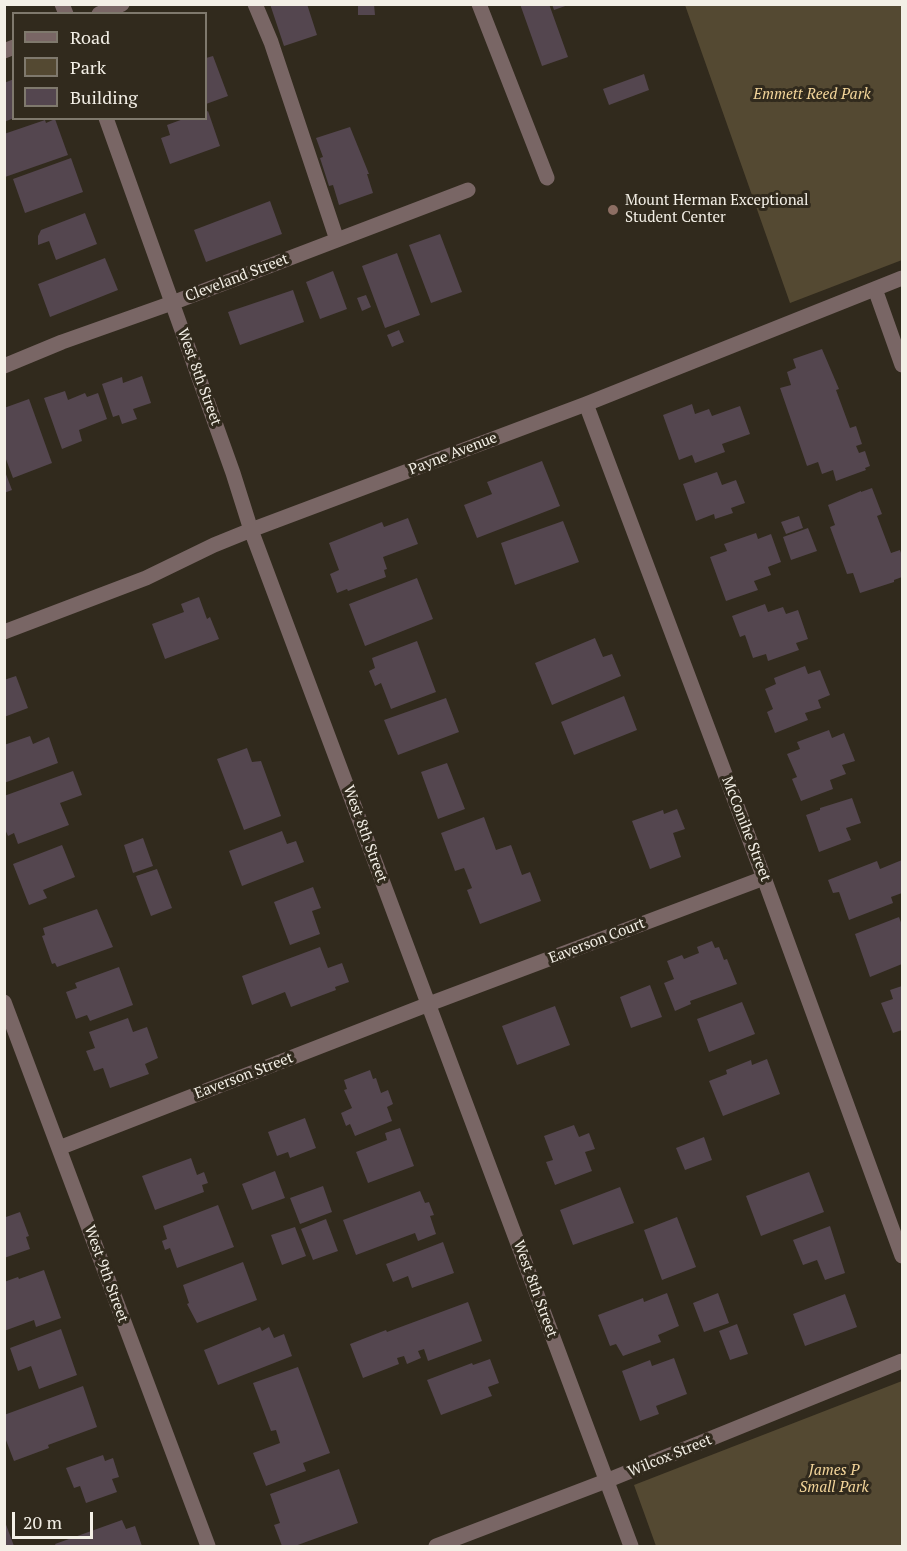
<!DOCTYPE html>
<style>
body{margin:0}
#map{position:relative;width:907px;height:1551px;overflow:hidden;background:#312a1d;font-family:"PT Serif",serif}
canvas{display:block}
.frame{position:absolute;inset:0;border:6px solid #f3efe6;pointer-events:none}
.legend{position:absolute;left:12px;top:12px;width:195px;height:108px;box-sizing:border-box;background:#312a1d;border:2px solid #7f796d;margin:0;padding:8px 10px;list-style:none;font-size:18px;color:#f3efe6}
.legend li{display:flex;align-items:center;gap:12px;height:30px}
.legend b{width:30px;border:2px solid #7f796d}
.scale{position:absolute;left:12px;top:1512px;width:81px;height:27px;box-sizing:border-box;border:3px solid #f3efe6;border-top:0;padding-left:8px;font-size:18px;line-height:21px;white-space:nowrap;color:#f3efe6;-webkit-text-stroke:4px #312a1d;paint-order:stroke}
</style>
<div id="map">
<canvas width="907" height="1551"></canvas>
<div class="frame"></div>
<ul class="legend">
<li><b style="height:8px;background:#796665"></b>Road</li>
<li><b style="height:16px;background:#544932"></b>Park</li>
<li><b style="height:16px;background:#54464f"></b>Building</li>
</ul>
<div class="scale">20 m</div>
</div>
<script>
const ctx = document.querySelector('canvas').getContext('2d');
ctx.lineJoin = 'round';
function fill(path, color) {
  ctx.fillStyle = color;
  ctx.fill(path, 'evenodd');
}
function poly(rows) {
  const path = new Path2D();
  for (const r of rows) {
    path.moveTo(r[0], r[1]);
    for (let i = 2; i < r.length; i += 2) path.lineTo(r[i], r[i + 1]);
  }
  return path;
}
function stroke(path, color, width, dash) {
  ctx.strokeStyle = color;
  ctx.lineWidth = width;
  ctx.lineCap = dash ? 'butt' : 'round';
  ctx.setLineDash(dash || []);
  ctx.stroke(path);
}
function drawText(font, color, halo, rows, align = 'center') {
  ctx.font = font + ' "PT Serif",serif';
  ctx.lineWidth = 6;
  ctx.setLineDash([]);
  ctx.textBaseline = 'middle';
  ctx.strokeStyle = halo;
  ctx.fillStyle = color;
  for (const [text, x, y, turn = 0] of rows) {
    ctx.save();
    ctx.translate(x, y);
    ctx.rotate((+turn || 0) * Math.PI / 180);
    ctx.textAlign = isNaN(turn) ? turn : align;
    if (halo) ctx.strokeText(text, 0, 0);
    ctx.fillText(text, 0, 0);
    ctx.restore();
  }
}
fill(poly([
 [685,5,902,5,902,260,790,303],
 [902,1381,902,1546,656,1546,634,1485]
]), '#544932');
fill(poly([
 [270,4,307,4,317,35,284,46],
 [358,4,374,4,375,15,358,15],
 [520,4,549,4,568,57,542,66],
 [552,4,568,4,568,5,554,10],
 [213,56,228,96,206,104,206,58],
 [644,74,649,90,609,105,603,89],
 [14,79,14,118,4,122,4,83],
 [208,111,220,146,170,164,161,138,170,135,167,125,186,118,206,118,206,112],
 [55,119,68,155,5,177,4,134,45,120,46,123],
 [350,127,369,174,367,174,373,193,339,205,333,185,329,186,320,158,323,157,316,138],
 [71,158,83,192,25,213,13,179],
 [270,201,282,234,206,262,194,230],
 [85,213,97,244,56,260,49,241,38,245,38,236,41,230],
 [440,234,462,292,431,303,409,245],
 [397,253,420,315,385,328,362,266],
 [105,258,118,290,50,317,38,284],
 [333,271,347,309,320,319,306,282],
 [293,290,304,322,240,345,228,312],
 [366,295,371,307,362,311,357,298],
 [399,330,404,342,392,347,387,335],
 [822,349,839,389,836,390,850,428,856,426,862,444,856,446,859,453,865,451,870,466,865,468,866,470,836,481,833,470,822,474,818,462,807,466,780,388,791,385,787,372,796,368,793,359],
 [142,376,151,403,133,409,137,419,122,424,119,415,113,417,102,384,122,377,123,383],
 [65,391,68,400,85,393,87,397,98,393,107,419,79,430,82,441,62,449,44,398],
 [29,399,52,463,13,478,4,454,4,408],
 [692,404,695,414,709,409,712,416,740,406,750,434,722,444,725,452,695,463,692,455,679,460,663,415],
 [542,461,560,506,477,538,464,505,492,494,487,482],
 [4,469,12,490,4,493],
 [717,472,722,485,736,480,745,503,731,508,733,513,715,519,714,514,696,521,683,484],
 [872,488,882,514,877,516,891,553,900,550,902,556,902,577,894,580,894,582,860,593,853,573,847,574,830,527,835,525,828,505,861,491,861,492],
 [799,516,803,528,786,534,781,522],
 [408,518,418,544,383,557,387,569,384,570,386,577,348,591,347,589,337,593,330,574,339,570,329,543,382,522,384,527],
 [563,521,579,562,515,585,501,543],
 [808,528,817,551,791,560,783,537],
 [756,533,758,539,771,534,781,562,768,567,771,575,754,581,758,590,726,601,710,557,727,551,724,544],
 [417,578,433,619,365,646,349,604],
 [199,597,207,619,210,617,219,639,165,659,152,624,184,612,181,604],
 [765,604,768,612,783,607,786,614,798,610,808,639,796,643,799,650,768,661,766,654,753,658,745,635,740,637,732,616],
 [595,638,603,657,612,654,621,676,552,705,535,663],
 [417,641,436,692,391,709,381,683,375,686,369,671,375,668,372,658],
 [805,666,808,674,820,670,830,695,818,700,821,708,805,713,808,720,775,733,767,712,773,709,765,689,776,684,774,678],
 [16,676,28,708,4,717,4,680],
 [624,696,637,730,574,755,561,722],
 [446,698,459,732,398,755,384,720],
 [829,730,832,738,844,733,855,761,842,765,846,774,830,780,833,789,801,801,792,779,797,777,787,754,800,749,797,742],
 [30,736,33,744,49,737,58,763,4,783,4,745],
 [247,748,252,762,261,761,281,816,244,830,217,759],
 [447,763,465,809,438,819,421,772],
 [73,771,82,795,60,803,69,825,18,844,14,833,8,836,4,827,4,796],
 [852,798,861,823,846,828,851,840,819,852,806,815,820,810,820,808],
 [677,809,685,829,673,833,681,857,650,869,632,821,663,810,664,814],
 [484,817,496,850,511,845,522,875,530,872,541,901,480,924,467,890,472,888,464,868,455,871,441,833],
 [282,831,287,844,296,841,304,862,242,886,229,851],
 [143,838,153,866,133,873,124,845],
 [62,845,75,877,43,890,47,898,29,905,13,864],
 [902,860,902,893,891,897,893,903,849,920,839,892,833,893,828,880,877,861,880,869],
 [157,869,172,908,151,916,136,876],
 [313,887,321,908,312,911,320,934,290,945,274,902],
 [97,909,113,947,57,967,55,963,52,964,42,936,45,935,43,928],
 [899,917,902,925,902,964,870,977,855,934],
 [712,941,715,948,719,947,724,960,727,959,737,984,690,1001,691,1004,675,1011,664,983,674,979,667,961,682,955,684,959,699,953,697,947],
 [320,947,328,968,342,963,349,982,335,987,336,990,291,1007,285,992,252,1005,242,976],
 [119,967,133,1005,90,1021,87,1015,76,1019,66,992,77,988,75,983],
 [650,985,662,1017,631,1028,620,997],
 [902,986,902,1030,893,1033,881,1003,893,999,890,990],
 [742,1002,755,1034,709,1052,697,1019],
 [555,1006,570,1045,517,1065,502,1026],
 [128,1018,133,1032,147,1027,158,1058,145,1064,149,1074,110,1088,103,1068,94,1071,86,1051,95,1048,89,1032],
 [767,1059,780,1094,723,1116,709,1081,727,1074,726,1070,751,1060,752,1065],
 [370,1070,373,1079,376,1078,381,1093,388,1090,393,1104,387,1107,392,1121,355,1136,350,1124,346,1126,341,1113,352,1108,344,1090,347,1089,344,1080],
 [305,1118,316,1148,290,1158,288,1152,277,1156,268,1132],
 [574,1125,579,1137,589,1133,595,1149,585,1152,592,1171,555,1185,546,1162,553,1160,544,1136],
 [400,1128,414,1166,368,1183,356,1152,387,1140,385,1133],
 [704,1137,712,1160,685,1170,676,1148],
 [191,1158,197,1175,204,1172,208,1183,202,1185,204,1192,155,1210,142,1176],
 [275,1171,285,1198,252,1210,242,1184],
 [809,1172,824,1212,761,1236,746,1196],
 [323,1186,332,1212,300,1224,290,1198],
 [620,1187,634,1223,573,1245,560,1210],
 [420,1191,425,1203,429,1202,434,1215,430,1216,436,1234,418,1241,415,1233,356,1255,343,1220],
 [218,1205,234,1247,177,1268,170,1248,165,1250,162,1241,167,1239,163,1226],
 [20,1212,29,1236,26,1237,30,1249,4,1258,4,1213,6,1217],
 [677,1217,696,1267,662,1280,644,1230],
 [326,1219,338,1251,313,1260,301,1229],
 [830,1226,845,1273,825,1280,817,1260,803,1265,793,1240],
 [295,1227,306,1256,282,1265,271,1235],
 [443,1242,454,1273,412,1288,408,1276,393,1282,386,1264],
 [243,1262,257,1300,197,1323,187,1304,189,1303,183,1285],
 [44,1270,61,1318,36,1327,34,1320,4,1331,4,1282,18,1277,19,1279],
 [667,1293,679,1326,658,1335,661,1342,623,1356,616,1344,610,1346,598,1315,643,1298,644,1302],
 [718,1293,729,1323,704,1332,693,1303],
 [845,1294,857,1327,805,1346,793,1314],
 [468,1302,482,1341,428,1361,424,1349,418,1351,421,1358,407,1364,404,1356,397,1358,399,1364,363,1378,350,1344,386,1330,387,1332],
 [737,1324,748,1354,730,1360,719,1331],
 [260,1327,262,1331,269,1327,274,1338,284,1334,292,1356,218,1385,204,1350],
 [61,1329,77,1375,39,1389,31,1366,18,1371,10,1348],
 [674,1358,687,1394,656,1406,659,1414,640,1421,622,1371,650,1360,652,1366],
 [490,1359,499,1383,488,1387,492,1396,441,1415,427,1380,472,1363,473,1365],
 [298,1367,330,1453,303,1463,306,1471,266,1486,253,1453,280,1443,276,1430,271,1431,253,1383],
 [83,1386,97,1427,48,1445,49,1448,14,1461,4,1435,4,1415],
 [103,1455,105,1461,113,1458,119,1477,112,1479,117,1492,86,1503,80,1486,74,1488,66,1468],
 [339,1469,358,1523,295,1546,282,1546,274,1525,280,1523,270,1494],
 [122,1520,126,1529,135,1526,142,1546,56,1546,55,1544],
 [5,1522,14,1546,4,1546]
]), '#54464f');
stroke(poly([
 [62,4,66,14],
 [255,4,271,42,337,240],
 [479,4,547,178],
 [99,14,122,4],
 [4,51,14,47],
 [106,118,233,473,251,530,631,1546],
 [875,289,902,365],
 [4,366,62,342,172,303,468,190],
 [586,404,764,878,902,1256],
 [4,632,146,578,214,545,251,530,586,404,902,278],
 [4,1002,208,1546],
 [59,1148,429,1004,764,878],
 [436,1546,606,1481,902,1361]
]), '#796665', 15);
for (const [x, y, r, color] of [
 [613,210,6,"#8d6e63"]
]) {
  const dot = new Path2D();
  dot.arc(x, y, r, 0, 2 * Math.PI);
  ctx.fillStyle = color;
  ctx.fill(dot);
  stroke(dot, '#312a1d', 2);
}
drawText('italic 15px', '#f3d59a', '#312a1d', [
 ["Emmett Reed Park",812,95],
 ["James P",834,1471],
 ["Small Park",834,1488]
]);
drawText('15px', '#f3efe6', '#312a1d', [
 ["Mount Herman Exceptional",625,201],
 ["Student Center",625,218]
], 'left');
drawText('15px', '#f3efe6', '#312a1d', [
 ["Cleveland Street",237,278,-21],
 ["West 8th Street",199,377,70],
 ["Payne Avenue",453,454,-21],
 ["McConihe Street",746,829,69],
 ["West 8th Street",365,834,70],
 ["Eaverson Court",597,941,-21],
 ["Eaverson Street",244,1076,-21],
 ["West 9th Street",106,1274,70],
 ["West 8th Street",535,1289,70],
 ["Wilcox Street",670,1456,-22]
]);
</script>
